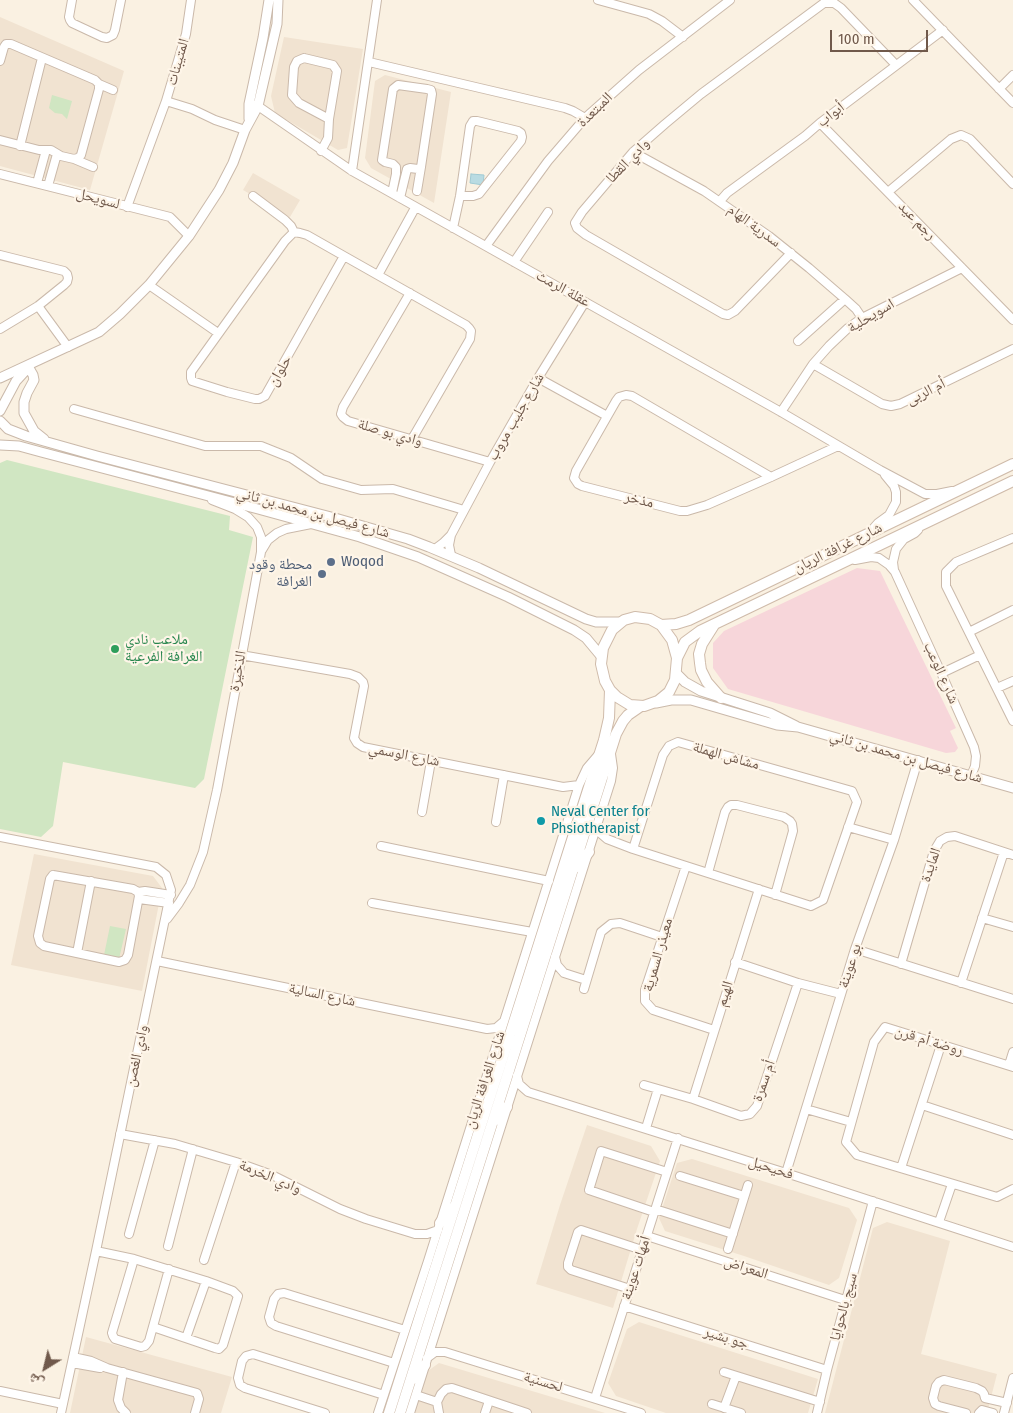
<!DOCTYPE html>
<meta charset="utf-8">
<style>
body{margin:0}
#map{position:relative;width:1013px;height:1413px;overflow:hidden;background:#faf1e2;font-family:"Fira Sans Condensed","Noto Naskh Arabic",sans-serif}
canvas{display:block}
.north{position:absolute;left:20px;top:1343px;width:50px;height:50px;-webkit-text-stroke:4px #fef5e8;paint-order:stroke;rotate:216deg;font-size:14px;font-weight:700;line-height:20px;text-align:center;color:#70594b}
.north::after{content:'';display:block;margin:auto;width:18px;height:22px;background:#70594b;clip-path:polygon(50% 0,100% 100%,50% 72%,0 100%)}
.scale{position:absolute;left:830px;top:30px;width:98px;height:22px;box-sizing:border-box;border:2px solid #70594b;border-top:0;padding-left:6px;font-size:15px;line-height:18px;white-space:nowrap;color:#70594b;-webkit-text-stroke:4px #fef5e8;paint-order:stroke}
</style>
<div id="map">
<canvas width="1013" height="1413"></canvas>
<div class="north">ش</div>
<div class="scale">100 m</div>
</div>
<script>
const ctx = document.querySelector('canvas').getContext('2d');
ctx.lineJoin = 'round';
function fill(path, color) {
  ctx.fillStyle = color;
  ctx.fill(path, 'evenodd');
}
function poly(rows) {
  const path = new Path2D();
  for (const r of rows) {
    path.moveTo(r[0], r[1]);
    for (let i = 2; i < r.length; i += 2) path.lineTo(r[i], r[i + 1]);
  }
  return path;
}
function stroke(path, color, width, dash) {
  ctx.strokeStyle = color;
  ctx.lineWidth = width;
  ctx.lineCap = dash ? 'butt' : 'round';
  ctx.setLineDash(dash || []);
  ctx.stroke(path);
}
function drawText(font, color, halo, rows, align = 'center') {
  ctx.font = font + ' "Fira Sans Condensed","Noto Naskh Arabic",sans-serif';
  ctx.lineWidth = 4.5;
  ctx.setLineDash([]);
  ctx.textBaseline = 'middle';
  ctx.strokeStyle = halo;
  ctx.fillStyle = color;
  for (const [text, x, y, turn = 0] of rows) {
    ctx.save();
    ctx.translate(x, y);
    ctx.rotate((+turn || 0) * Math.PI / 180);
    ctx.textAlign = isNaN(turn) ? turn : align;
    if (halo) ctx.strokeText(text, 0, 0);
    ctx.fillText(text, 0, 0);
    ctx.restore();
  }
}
fill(poly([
 [0,17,124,71,90,190,0,166],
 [284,37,363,49,347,148,338,150,275,113,271,96],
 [385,75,451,92,434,203,371,168,365,158,375,81],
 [253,173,300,200,290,217,243,190],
 [34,854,153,876,162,888,142,991,11,965],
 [587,1125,651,1146,660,1161,637,1229,613,1308,536,1284,560,1205],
 [692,1159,849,1208,857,1220,839,1278,829,1285,744,1256,665,1231,659,1218,677,1163],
 [887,1222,950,1241,921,1354,997,1374,987,1413,825,1413,873,1228],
 [639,1322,818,1379,808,1413,666,1413,616,1396,608,1383,627,1329],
 [86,1337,232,1377,221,1413,70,1413],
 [439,1363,605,1413,412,1413,425,1373]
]), '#f1e3d1');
fill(poly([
 [857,568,880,571,956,728,950,731,958,748,955,752,946,753,728,689,713,668,713,643,724,631]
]), '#f7d6da');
fill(poly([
 [52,95,72,101,67,119,62,114,55,113,49,108],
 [7,460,230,516,229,530,253,537,204,779,195,788,63,762,53,826,41,837,0,829,0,463],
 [110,926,126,929,119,959,104,955]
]), '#d0e6c2');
const water = poly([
 [471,174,484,175,483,185,470,183,471,174]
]);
fill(water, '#b9dbe2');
stroke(water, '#a0cad3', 1);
const minor = poly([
 [72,0,69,17,70,20,72,23,102,37,107,38,113,35,115,30,121,0],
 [191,0,186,34,166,101,192,109,215,120,245,130],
 [598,0,649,14,662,21,683,37],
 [913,0,1013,103],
 [304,58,329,64,333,65,337,71,329,119,299,103,292,95,294,67,297,61,304,58],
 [0,61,4,47,6,44,11,44,95,80,99,84,99,89,81,155,78,158,74,159,61,156,51,150,39,150,0,140],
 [369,62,565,108,573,111,585,118],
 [99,84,113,90],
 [999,89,1013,75],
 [254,105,258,106,352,171,781,412,880,470,925,494,937,494,952,491],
 [820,123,1013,320],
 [20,146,42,58],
 [321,151,328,138,329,119],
 [633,152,704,191,769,236,809,268,845,299,856,309,862,318],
 [74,159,93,167],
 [352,171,377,0],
 [0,174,170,217,189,236],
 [37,183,46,150],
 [48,186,57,154],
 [417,191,421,167],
 [888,192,951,139,961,135,970,139,1013,184],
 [392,193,396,174,396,167,393,164,385,162,382,160,393,89,398,85,427,89,431,90,432,94,421,167,418,169,410,168,407,169,400,198],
 [253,196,285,220,291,226,294,232],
 [720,201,727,193,805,136,820,123,943,30],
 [127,207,166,101],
 [453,228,460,196,470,126,473,121,477,121,518,131,521,133,522,137,521,141,479,194,473,196,460,196],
 [294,232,300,233,307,235,344,256,265,396,259,399,255,399,227,392,192,381,191,378,191,372,285,241,294,232],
 [486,246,548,161,585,118,639,70,730,0],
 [791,253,735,311,728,315,723,314,586,235,577,228,575,223,582,212,633,152,665,124,701,94,824,3,834,3,841,8,896,65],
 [0,255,64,271,67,274,68,278,67,282,64,285,38,306,0,329],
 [344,256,466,325,469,328,471,331,470,339,412,439],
 [514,262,548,212],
 [378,275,415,208],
 [149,285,218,333],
 [410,293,343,407,341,414,343,417,348,421,490,462],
 [38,306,68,347],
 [798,341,845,299],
 [813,364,882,404,891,406,900,404,1013,349],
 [538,378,607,416],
 [74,409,205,446,261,446,291,458,322,479,361,490,393,489,464,510],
 [781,412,813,364,829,346,848,328,862,318,962,268],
 [771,477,632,396,626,395,619,397,616,401,576,471,574,478,578,484,582,486,680,511,687,511,707,505,771,477,838,446],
 [870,532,878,523,889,515,896,502,896,492,894,486,885,475],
 [451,535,449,545,451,555],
 [1013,538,956,562,946,572,946,586,1013,721],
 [435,549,443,543,451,535,490,462,538,378,585,302],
 [262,550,268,540,277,533,286,529,311,524],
 [855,560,871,557,879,558,889,565,895,572,943,677,974,747,976,756,975,766,971,776],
 [894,570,893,562,896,549,904,539,915,533,918,530],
 [969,632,1013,610],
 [241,655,350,674,358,677,363,682,364,686,354,738,357,743,363,747,563,787,579,785],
 [942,673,980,655],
 [997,688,1013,681],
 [422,812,431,761],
 [496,822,504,775],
 [597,824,600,833,607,839,633,849,811,906,823,900,857,802,852,791,678,742,669,746,663,755,633,849],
 [848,827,894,840],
 [0,837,156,867,166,875,171,890,96,1251,61,1413],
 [381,846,549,881],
 [686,866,645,990,645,1001,653,1010,714,1030],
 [708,873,725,812,728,807,731,805,737,805,784,817,790,821,792,824,793,831,775,895],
 [53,875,133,889,138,892,139,896,128,955,125,960,119,962,44,946,40,943,38,936,50,879,53,875],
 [138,892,145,891,171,895],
 [139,899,169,903],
 [372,903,532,932],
 [982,918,1013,927],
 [167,919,179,903,190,885,203,852,217,790,261,552,261,537,257,527,248,517,235,509,212,500],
 [855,949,1013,999],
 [77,953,91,881],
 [555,957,557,965,564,973,586,980],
 [157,961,487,1029,496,1028,503,1022],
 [735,962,798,983,841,994],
 [901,964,934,851,940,841,947,837,955,836,1013,855],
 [961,983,1004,852],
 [584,989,601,932,611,924,620,923,662,937],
 [1009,1065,1013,1052],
 [1013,1067,885,1027,874,1042,846,1142,857,1155,997,1197,1013,1189],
 [517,1076,519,1084,528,1092,786,1173,1013,1247],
 [644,1085,693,1099,741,1116,750,1114,757,1106,798,983],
 [693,1099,759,889],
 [922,1105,1013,1135],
 [806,1109,851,1122],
 [646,1128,658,1089],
 [120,1134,175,1144,236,1162,272,1175,340,1209,366,1219,415,1234,427,1234,438,1230],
 [901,1168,941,1045],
 [786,1173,855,949,894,840,918,760],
 [680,1176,744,1196],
 [655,1209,733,1234],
 [654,1212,589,1190,601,1151,667,1172],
 [939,1222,952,1184],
 [129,1234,155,1140],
 [647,1236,845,1300],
 [168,1246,193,1149],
 [728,1249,748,1185],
 [96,1251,134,1259,206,1281,233,1291,238,1296,223,1345,219,1349,215,1348,153,1327],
 [134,1259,112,1333,113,1336,115,1339,141,1347,145,1346,149,1341,169,1269],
 [204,1260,236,1162],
 [630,1289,571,1270,568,1267,568,1263,578,1232,581,1230,642,1250],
 [624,1306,827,1370],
 [186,1338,206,1281],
 [73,1357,91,1361,107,1368,197,1393,199,1399,195,1413],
 [427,1358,435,1352,445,1352,641,1413],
 [72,1363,100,1368],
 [394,1363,276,1326,271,1323,269,1317,274,1299,278,1294,284,1293,405,1330],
 [123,1372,118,1400,121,1408,126,1413],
 [724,1372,820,1402],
 [0,1391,63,1404],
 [416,1395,437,1402],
 [595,1398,678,1138],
 [712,1404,741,1413],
 [724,1408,736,1376],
 [325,1413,245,1388,240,1385,238,1378,242,1361,246,1356,253,1354,384,1395],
 [378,1413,428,1261,579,785,587,768,599,754],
 [410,1413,611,781,613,768,611,754],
 [439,1413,437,1402,441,1394,446,1389,452,1388,527,1413],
 [485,1413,489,1401],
 [817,1413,827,1370,873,1201],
 [966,1413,939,1406,935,1404,933,1398,936,1386,939,1382,944,1380,976,1388,982,1391,984,1394,985,1398,1007,1403],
 [979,1413,982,1410,993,1413],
 [1004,1413,1013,1378]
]);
const tertiary = poly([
 [249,119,249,104,263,38,269,0],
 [29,368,33,375,34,380,27,393,24,402,24,413,34,431,44,439],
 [0,378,99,332,120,314,149,285,189,236,219,190,233,163,245,130,258,106,277,24,278,0],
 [0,411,16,381,27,369],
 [0,421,8,429,26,436,97,456,335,518,408,539,429,547,479,568,586,619,596,622,620,622],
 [0,445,19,446,41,452,258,509,360,537,418,557,508,597,574,630,586,638,601,656],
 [676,673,685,682,701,691,770,713,796,726],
 [656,703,671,700,691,700,777,725,798,727,1013,788]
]);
const secondary = poly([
 [635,617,650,619,661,625,672,640,677,658,675,680,669,692,658,701,644,706,630,705,617,697,610,690,605,681,601,664,603,648,612,630,624,620,635,617],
 [661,625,676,624,689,620,1013,464],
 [714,625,702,644,699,654,700,663,701,670,707,682,721,698],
 [677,658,685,642,700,631,1013,481],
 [577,867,589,852],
 [496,1120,507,1107],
 [440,1223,452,1208],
 [413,1379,425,1365],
 [389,1413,604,740,609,718,610,690],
 [400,1413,616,734,623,721,628,715,641,706]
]);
stroke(minor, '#cab9aa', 10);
stroke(tertiary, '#cab9aa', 11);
stroke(secondary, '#cfbbaa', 12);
stroke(minor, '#fff', 8);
stroke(tertiary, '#fff', 9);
stroke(secondary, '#fff', 10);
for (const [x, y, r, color] of [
 [331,562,5,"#5c6f8a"],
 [322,574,5,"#5c6f8a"],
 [115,649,5,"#2e9e5b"],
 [541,821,5,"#0f9aa8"]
]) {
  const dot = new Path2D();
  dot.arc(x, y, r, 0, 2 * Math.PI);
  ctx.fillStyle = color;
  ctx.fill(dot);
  stroke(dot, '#fef5e8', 2);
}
drawText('15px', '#70594b', '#fef5e8', [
 ["المتيبنات",178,62,-74],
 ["المبتعدة",595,110,-44],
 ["أبواب",831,115,-38],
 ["وادي القطا",628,161,-46],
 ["لسويحل",98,199,15],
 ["رجم عيد",917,221,46],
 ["سدرية الهام",754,226,36],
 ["عقلة الرمث",563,289,29],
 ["اسويحلية",871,316,-31],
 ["حلوان",280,371,-60],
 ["أم الربى",926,392,-26],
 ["شارع جليب مروب",516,417,-60],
 ["وادي بو صلة",390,433,16],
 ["مذخر",639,500,14],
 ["شارع فيصل بن محمد بن ثاني",313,513,15],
 ["شارع غرافة الريان",838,548,-26],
 ["الذخيرة",238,671,-80],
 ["شارع الوعب",941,673,66],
 ["شارع الوسمي",404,755,11],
 ["مشاش الهملة",726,756,16],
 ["شارع فيصل بن محمد بن ثاني",906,757,16],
 ["المايدة",931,865,-71],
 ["معيذر السمرية",658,955,-74],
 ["بو عوينة",850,966,-72],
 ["الهيم",725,994,-73],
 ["شارع السالية",322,995,12],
 ["روضة أم قرن",929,1041,17],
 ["وادي الغصن",137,1056,-78],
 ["شارع الغرافة الريان",485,1080,-72],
 ["أم سمرة",764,1081,-71],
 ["فحيحيل",771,1168,18],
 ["وادي الخرمة",270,1177,23],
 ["أمهات عوينة",636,1268,-72],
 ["المعراض",746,1268,18],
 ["سيج بالحوايا",844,1307,-75],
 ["جو بشير",726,1338,17],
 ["لحسنية",543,1382,17]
]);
drawText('15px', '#4e5e75', '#fef5e8', [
 ["Woqod",341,562],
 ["محطة وقود",312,565,"right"],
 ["الغرافة",312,582,"right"]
], 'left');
drawText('15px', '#27864d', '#fef5e8', [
 ["ملاعب نادي",125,640],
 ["الغرافة الفرعية",125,657]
], 'left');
drawText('15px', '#0d838f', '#fef5e8', [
 ["Neval Center for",551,812],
 ["Phsiotherapist",551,829]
], 'left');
</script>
